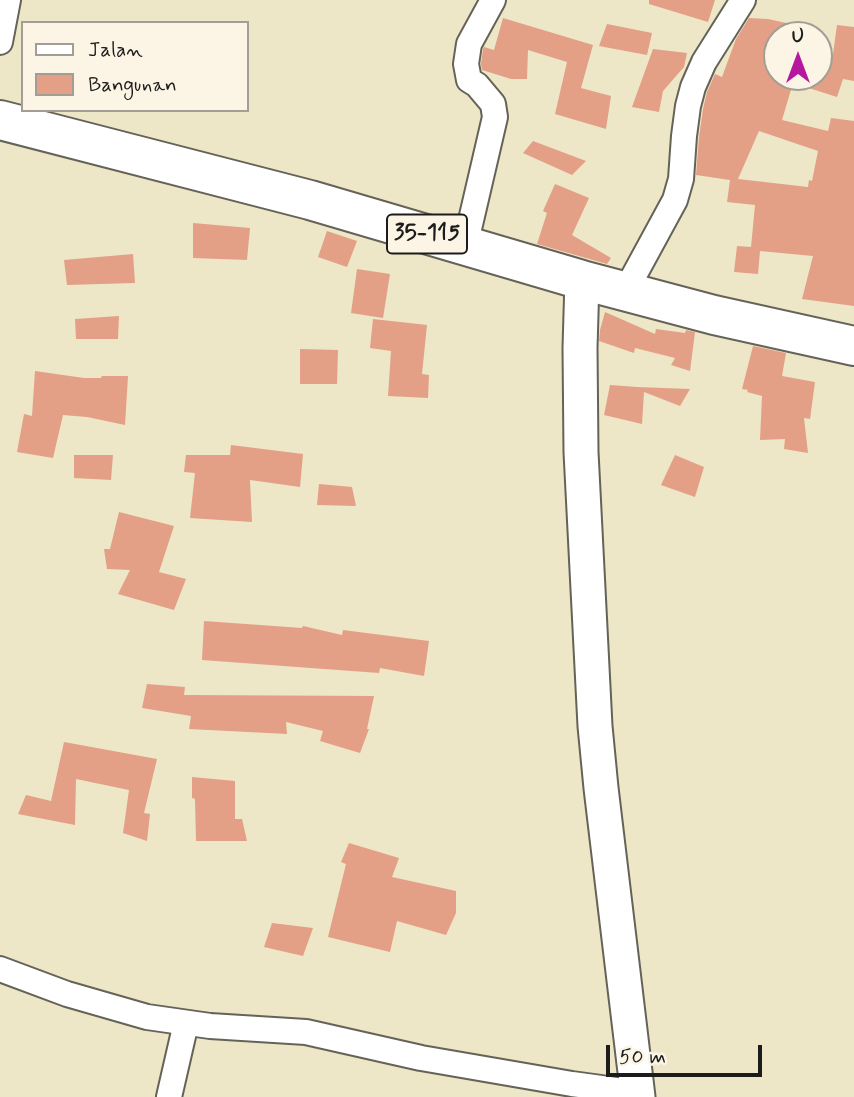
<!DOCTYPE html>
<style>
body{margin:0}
#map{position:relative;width:854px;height:1097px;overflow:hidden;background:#ede6c7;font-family:Mynerve,sans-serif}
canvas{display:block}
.legend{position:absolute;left:21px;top:21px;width:228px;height:91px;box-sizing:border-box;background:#fcf5e5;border:2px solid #a29e95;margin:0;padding:9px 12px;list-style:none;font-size:21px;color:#1c1c1c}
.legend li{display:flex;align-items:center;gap:14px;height:35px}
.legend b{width:35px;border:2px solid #a29e95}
.north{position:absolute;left:763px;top:21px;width:70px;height:70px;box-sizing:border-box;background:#fcf5e5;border:2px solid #a29e95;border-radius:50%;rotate:0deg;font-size:19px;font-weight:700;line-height:28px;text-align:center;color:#1c1c1c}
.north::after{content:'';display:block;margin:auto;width:24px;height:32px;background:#b5179e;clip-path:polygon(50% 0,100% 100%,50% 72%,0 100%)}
.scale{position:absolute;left:606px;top:1045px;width:156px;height:32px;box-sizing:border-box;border:4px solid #1c1c1c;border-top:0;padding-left:9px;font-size:21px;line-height:24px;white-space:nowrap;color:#1c1c1c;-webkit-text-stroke:5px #fcf5e5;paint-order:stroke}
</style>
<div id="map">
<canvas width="854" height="1097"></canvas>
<ul class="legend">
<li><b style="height:9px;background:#fff"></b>Jalan</li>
<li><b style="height:19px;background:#e3a086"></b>Bangunan</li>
</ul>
<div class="north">U</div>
<div class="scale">50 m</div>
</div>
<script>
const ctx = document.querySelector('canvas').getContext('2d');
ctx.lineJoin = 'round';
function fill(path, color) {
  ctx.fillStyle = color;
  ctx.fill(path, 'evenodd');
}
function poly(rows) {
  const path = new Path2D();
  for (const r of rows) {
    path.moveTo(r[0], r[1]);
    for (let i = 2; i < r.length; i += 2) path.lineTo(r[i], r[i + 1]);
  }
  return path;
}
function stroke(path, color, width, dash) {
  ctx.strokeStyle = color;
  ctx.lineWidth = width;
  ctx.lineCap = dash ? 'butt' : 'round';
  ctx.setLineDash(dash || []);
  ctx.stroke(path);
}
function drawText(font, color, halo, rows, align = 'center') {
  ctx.font = font + ' Mynerve,sans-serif';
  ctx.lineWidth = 7;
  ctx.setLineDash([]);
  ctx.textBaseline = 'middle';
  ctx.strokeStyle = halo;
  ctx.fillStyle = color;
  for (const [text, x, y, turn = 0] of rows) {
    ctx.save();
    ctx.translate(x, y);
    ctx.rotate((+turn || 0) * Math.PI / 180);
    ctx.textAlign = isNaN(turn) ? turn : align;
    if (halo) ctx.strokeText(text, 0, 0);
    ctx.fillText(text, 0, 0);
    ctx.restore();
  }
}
fill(poly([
 [649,0,715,0,708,22,649,4],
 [503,18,593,45,581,88,611,96,606,129,555,114,567,62,528,50,527,79,511,79,482,70,481,64,483,49,484,47,494,50],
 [749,18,768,19,809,28,808,35,777,35,777,77,819,77,819,46,833,54,837,25,854,27,854,81,843,79,837,97,793,83,782,120,828,131,831,118,854,121,854,306,802,299,813,256,760,251,758,274,734,272,737,246,751,247,755,205,727,202,730,180,696,175,699,137,703,109,707,92,715,74,722,77,736,39],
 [759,131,818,151,812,181,809,180,808,187,738,179],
 [607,24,652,33,647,55,599,46],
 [653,49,687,53,684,67,663,91,659,112,632,107],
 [533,141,586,161,572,175,523,153],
 [555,184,589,198,572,235,611,258,607,264,537,244,547,213,543,211],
 [193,223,250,228,247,260,193,258],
 [327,231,357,241,347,267,318,257],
 [133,254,135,283,67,285,64,260],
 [357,269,390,274,383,318,351,313],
 [605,312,655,334,656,329,685,333,686,330,695,332,690,371,671,365,675,358,635,348,634,353,599,341,600,330],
 [119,316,118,339,76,339,75,319],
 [373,319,427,325,422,374,429,375,428,398,388,396,391,351,370,348],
 [753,346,786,353,782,376,815,382,810,419,804,418,808,453,784,449,785,439,760,440,762,396,747,392,748,390,742,389],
 [300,349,338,350,337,384,300,384],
 [35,371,84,378,101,378,102,376,128,376,125,425,87,417,63,415,53,458,17,452,24,414,32,416],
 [610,385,637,387,690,389,680,406,644,392,642,424,604,415],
 [231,445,303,454,300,487,250,480,252,522,190,518,195,473,184,472,186,455,230,455],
 [74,455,113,455,111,480,74,478],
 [675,455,704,467,695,497,661,485],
 [319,484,352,487,356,506,317,505],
 [119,512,174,526,159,572,186,579,174,610,118,594,130,570,107,569,104,549,110,549],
 [204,621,302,628,303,626,342,635,343,630,429,641,424,676,380,668,379,673,202,660],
 [147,684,185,687,184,695,374,696,367,729,369,729,360,753,320,741,323,731,286,722,287,734,189,729,191,716,142,708],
 [64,742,157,759,144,813,150,814,147,841,123,833,129,790,76,779,75,825,18,814,26,795,51,801],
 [192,777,235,781,235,819,242,819,247,841,196,841,195,799,192,798],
 [349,843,399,858,392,877,456,891,456,913,446,935,397,921,390,952,328,937,346,864,341,862],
 [272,923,313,928,303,956,264,947]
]), '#e3a086');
const street = poly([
 [0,42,8,0],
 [465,246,495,117,493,104,477,85,469,80,466,64,469,44,493,0],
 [625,292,675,200,681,179,684,136,688,106,693,87,704,62,743,0],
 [0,969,67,994,147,1017,210,1026,306,1032,421,1058,572,1084,638,1093],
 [169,1097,186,1023]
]);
const secondary = poly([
 [582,280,580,348,581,452,595,726,601,788,638,1097]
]);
const primary = poly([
 [0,120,310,200,582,280,714,315,854,346]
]);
stroke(street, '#656358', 28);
stroke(secondary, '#656358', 37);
stroke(primary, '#656358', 42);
stroke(street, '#fff', 24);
stroke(secondary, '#fff', 33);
stroke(primary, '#fff', 38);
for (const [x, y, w] of [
 [427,234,80]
]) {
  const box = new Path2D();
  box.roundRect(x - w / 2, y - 19.5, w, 39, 5);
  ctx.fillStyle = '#fcf5e5';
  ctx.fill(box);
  stroke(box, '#1c1c1c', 2);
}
drawText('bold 23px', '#1c1c1c', null, [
 ["35-115",427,234]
]);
</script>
